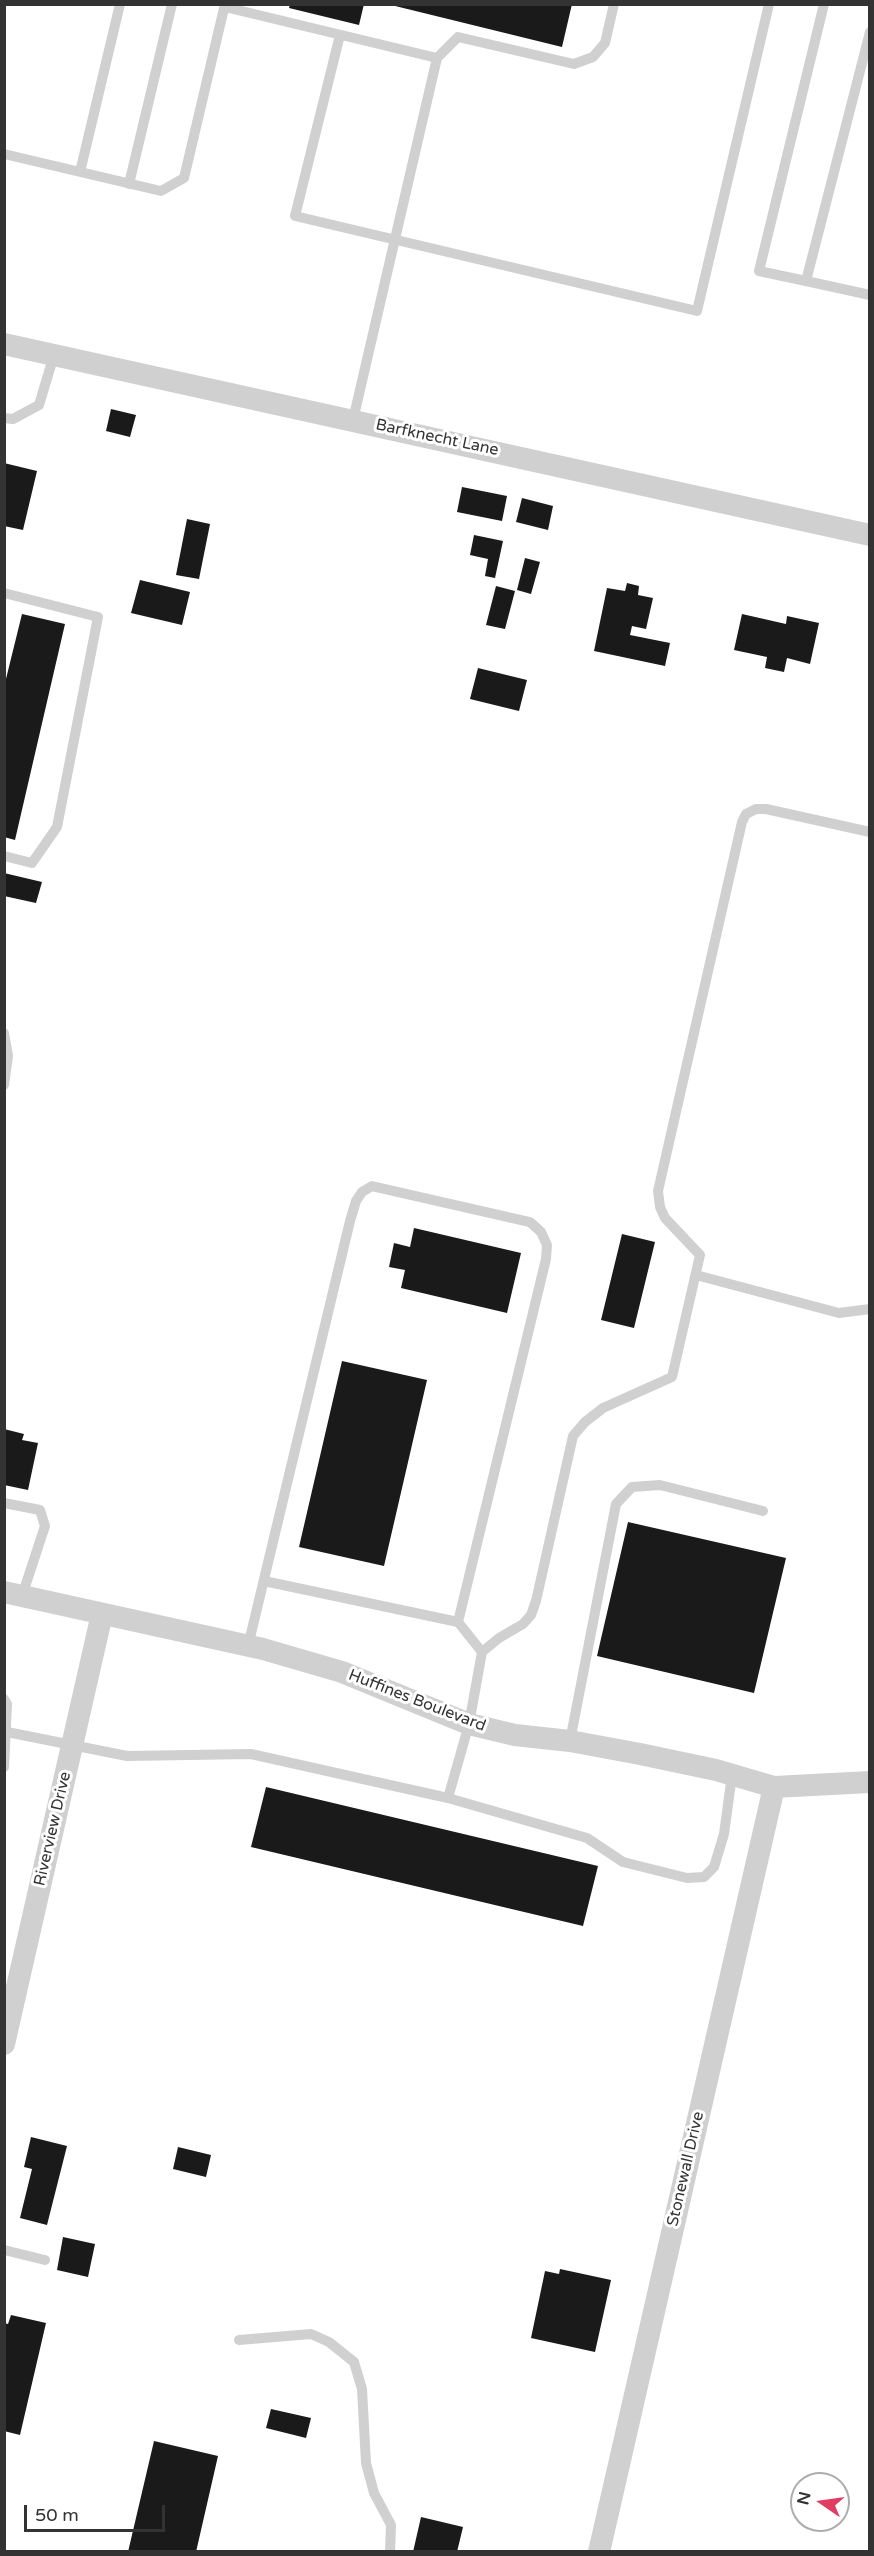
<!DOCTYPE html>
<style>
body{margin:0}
#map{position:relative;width:874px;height:2556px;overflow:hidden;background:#fff;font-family:"Varela Round",sans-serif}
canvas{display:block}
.frame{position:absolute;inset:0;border:6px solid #333;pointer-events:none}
.north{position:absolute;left:790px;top:2472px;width:60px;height:60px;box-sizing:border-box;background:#fff;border:2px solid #adadad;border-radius:50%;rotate:283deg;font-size:16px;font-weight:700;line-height:24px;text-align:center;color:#333}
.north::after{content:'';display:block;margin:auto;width:21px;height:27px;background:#e23c63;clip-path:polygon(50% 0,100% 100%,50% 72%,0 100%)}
.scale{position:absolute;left:24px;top:2505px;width:141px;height:27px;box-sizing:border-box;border:3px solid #333;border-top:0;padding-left:8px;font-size:18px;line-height:21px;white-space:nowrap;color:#333;-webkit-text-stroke:4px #fff;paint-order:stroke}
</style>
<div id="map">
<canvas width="874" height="2556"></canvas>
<div class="frame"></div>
<div class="north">N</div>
<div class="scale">50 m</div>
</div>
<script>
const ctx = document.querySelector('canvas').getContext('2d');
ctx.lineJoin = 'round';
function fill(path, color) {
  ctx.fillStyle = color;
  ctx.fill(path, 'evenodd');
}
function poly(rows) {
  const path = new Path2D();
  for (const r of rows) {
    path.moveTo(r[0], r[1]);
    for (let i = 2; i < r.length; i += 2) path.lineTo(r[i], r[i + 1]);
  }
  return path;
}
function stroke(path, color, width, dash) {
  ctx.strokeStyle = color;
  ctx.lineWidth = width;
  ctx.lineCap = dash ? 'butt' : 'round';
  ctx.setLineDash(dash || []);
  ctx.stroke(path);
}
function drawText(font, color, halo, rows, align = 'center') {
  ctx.font = font + ' "Varela Round",sans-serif';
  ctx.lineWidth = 6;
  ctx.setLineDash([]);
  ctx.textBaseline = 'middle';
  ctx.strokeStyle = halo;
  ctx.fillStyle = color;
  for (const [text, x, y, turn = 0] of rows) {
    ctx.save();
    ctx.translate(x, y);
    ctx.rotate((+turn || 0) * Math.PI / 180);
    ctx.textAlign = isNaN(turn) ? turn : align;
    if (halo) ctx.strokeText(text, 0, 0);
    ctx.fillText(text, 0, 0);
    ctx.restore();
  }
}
fill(poly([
 [290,4,364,4,359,25,289,8],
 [387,4,572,4,562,47],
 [111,409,136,415,130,437,106,431],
 [4,463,37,471,23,530,4,526],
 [462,487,507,496,502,521,457,512],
 [522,498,553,506,548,530,516,522],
 [187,519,210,524,199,579,176,575],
 [474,535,503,541,495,578,485,576,488,559,470,555],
 [525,558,540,562,531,594,517,590],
 [140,580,190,592,182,625,131,613],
 [627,583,639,586,638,595,653,598,646,629,632,626,630,635,670,643,665,666,594,651,607,588,625,591],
 [496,586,515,591,505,629,486,625],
 [22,614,65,624,15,840,4,837,4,687],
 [742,614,786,624,787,616,819,623,810,664,787,658,784,672,765,668,767,657,734,650],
 [478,668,527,680,519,711,470,699],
 [4,873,42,882,36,903,4,896],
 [414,1228,521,1253,507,1313,401,1288,405,1270,389,1267,394,1243,410,1247],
 [622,1234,655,1242,634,1328,601,1320],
 [342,1361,427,1380,384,1566,299,1547],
 [4,1429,24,1434,22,1440,38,1443,28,1490,4,1485],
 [628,1522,786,1558,754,1693,597,1656],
 [266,1787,598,1866,583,1926,251,1847],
 [31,2137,67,2146,47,2225,20,2218,32,2169,24,2167],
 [178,2147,211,2155,206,2177,173,2169],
 [63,2237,95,2244,88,2277,57,2270],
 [560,2269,611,2280,595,2352,531,2338,545,2271,559,2274],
 [11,2315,46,2323,20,2435,4,2431,4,2323,8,2324],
 [271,2409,311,2418,306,2438,266,2428],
 [154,2441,218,2456,196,2552,128,2552],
 [421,2517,463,2527,457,2552,413,2552]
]), '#1a1a1a');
stroke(poly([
 [225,7,437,58,353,420],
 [870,32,806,281,870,295],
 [340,35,295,216,697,311,769,4],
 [437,58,458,37,574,64,593,57,605,43,614,4],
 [4,154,161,191,184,178,225,4],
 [80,172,120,4],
 [129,184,172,4],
 [806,281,759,271,824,4],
 [4,418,13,419,39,405,54,355],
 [4,593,98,617,57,827,32,863,4,856],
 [4,1033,8,1056,4,1085],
 [696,1275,839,1313,870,1309],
 [4,1503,40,1510,45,1526,22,1596],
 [264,1581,458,1622],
 [248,1646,350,1221,356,1201,362,1192,372,1186,530,1222,541,1232,547,1245,546,1259,458,1622,482,1652],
 [4,1699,7,1704,4,1767],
 [7,1732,127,1756,251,1754,448,1798,587,1838,623,1862,687,1878,704,1877,714,1867,724,1834,732,1775],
 [570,1741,616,1504,632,1487,660,1485,763,1511],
 [448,1798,469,1724,482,1652,499,1638,523,1624,531,1615,536,1601,573,1436,585,1422,603,1408,672,1377,700,1255,665,1218,660,1207,658,1191,742,822,746,814,756,809,766,809,870,832],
 [4,2250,45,2260],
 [239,2340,311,2334,329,2342,354,2362,362,2389,366,2463,374,2493,391,2525,390,2552]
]), '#d0d0d0', 10);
stroke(poly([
 [4,344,870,535],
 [4,1592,263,1649,342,1672,469,1724,515,1735,570,1741,640,1754,716,1770,774,1787,870,1782],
 [4,2044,102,1614],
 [599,2552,774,1787]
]), '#d0d0d0', 22);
drawText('16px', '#333', '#fff', [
 ["Barfknecht Lane",437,438,12],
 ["Huffines Boulevard",417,1701,21],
 ["Riverview Drive",53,1829,-77],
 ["Stonewall Drive",686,2169,-77]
]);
</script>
